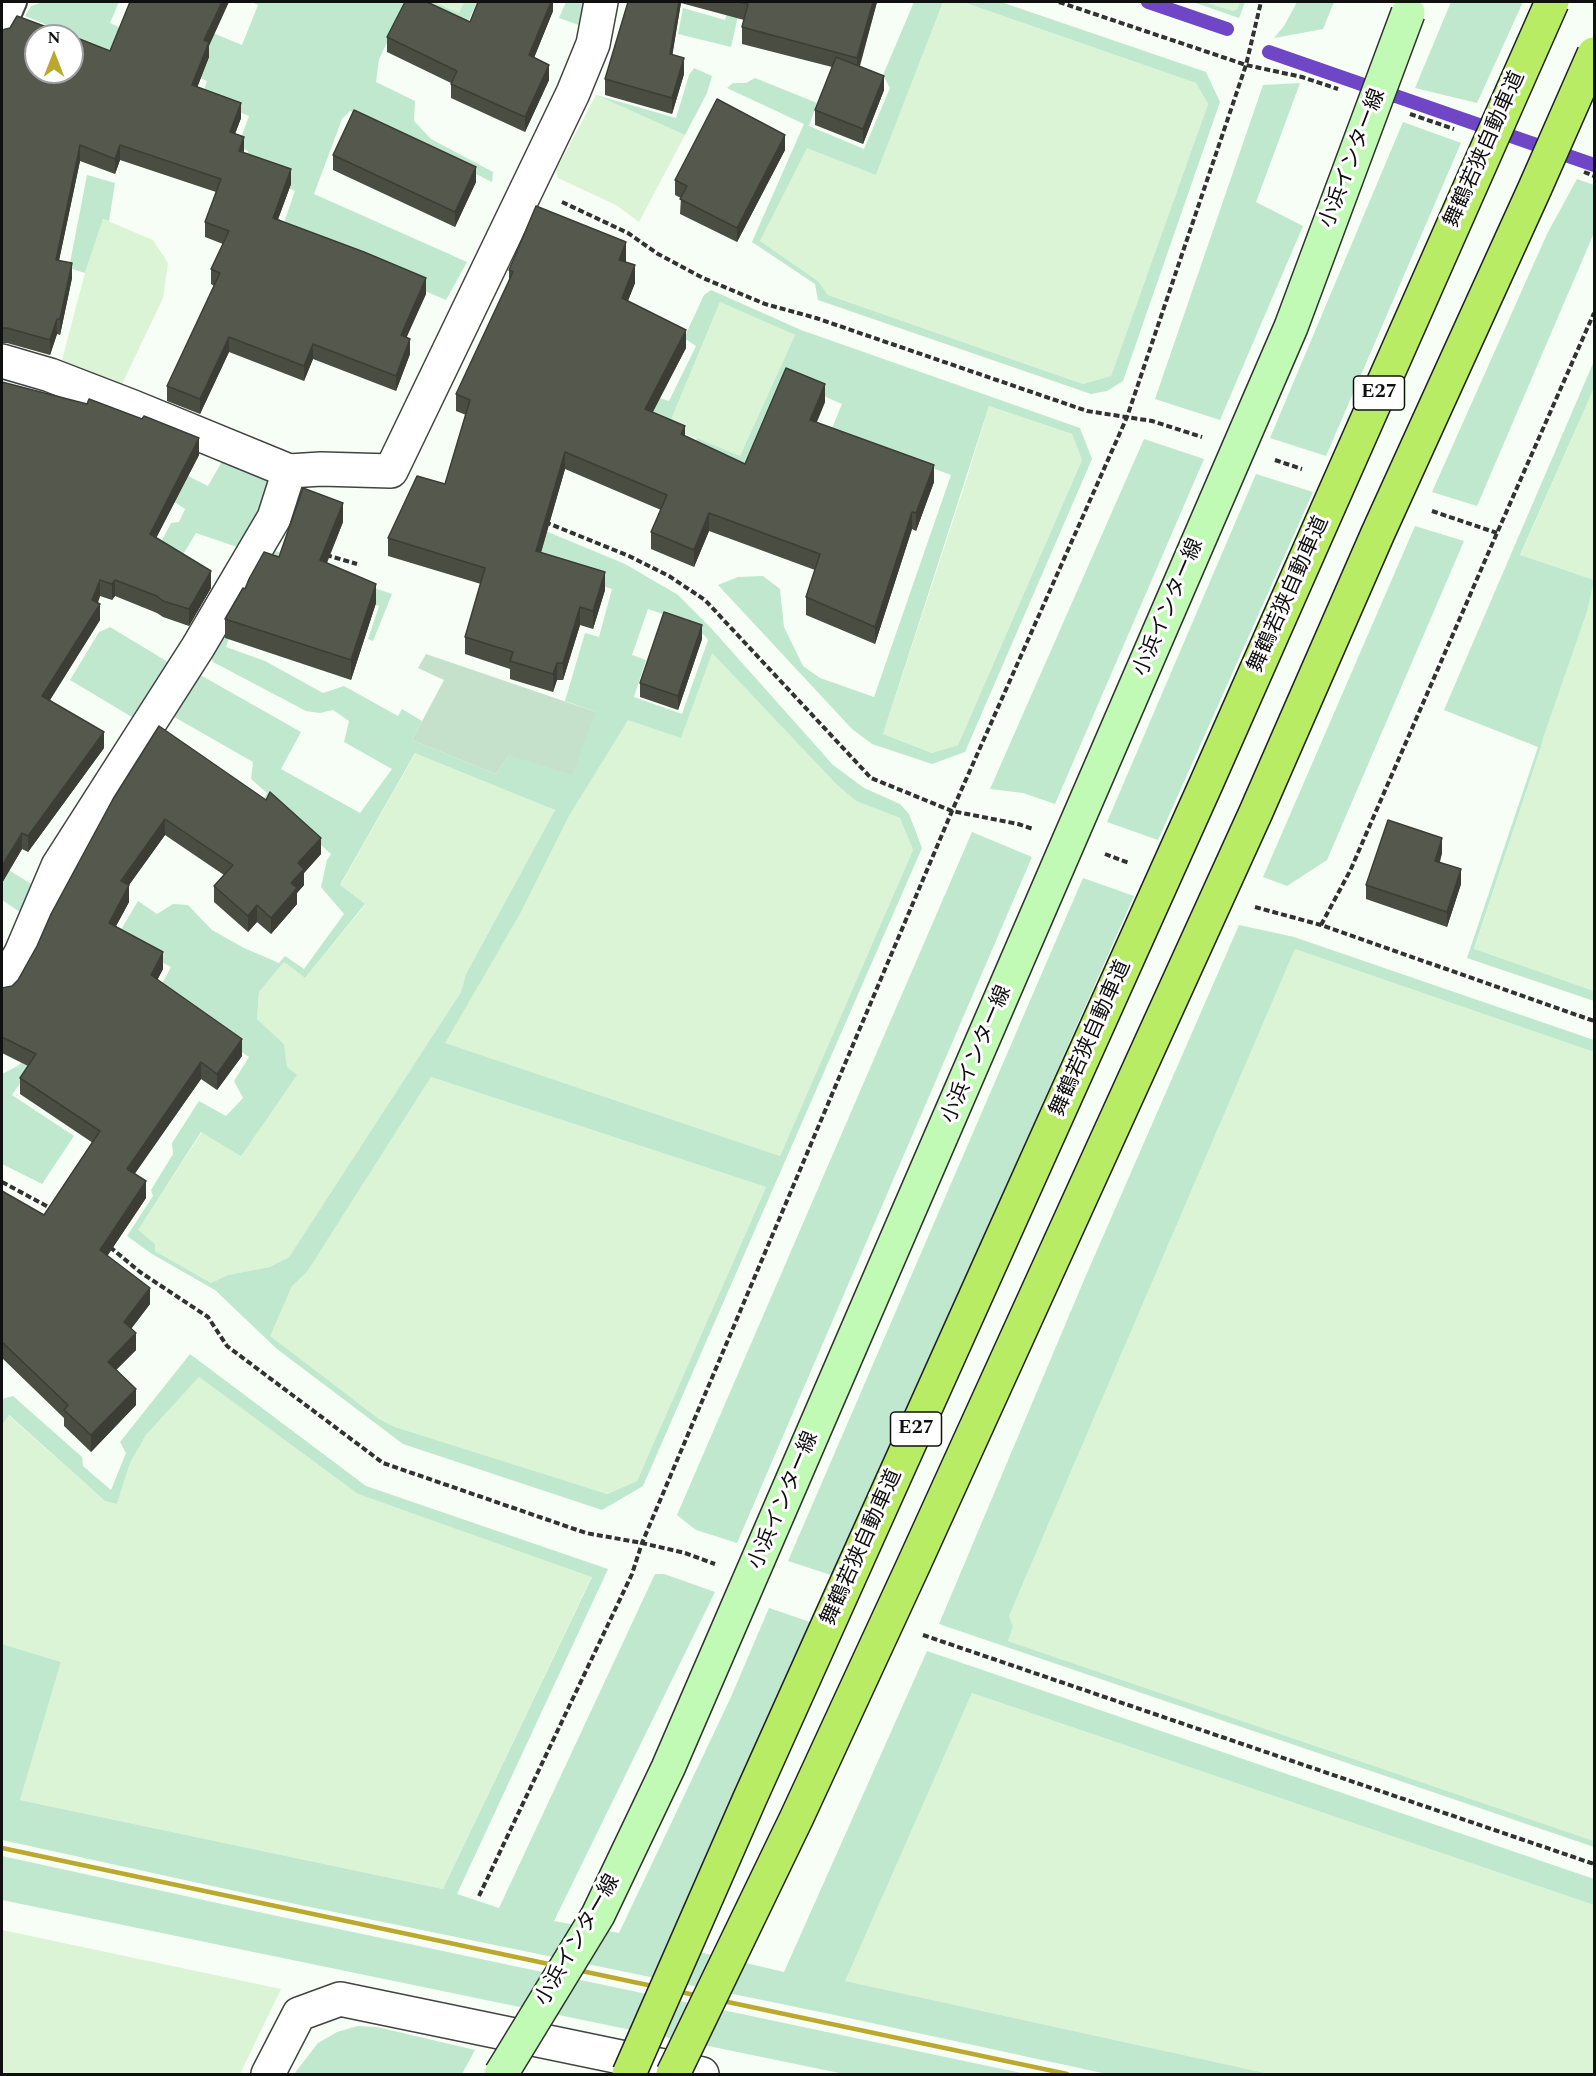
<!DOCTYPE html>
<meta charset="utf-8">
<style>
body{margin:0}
#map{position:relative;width:1596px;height:2076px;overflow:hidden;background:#f7fef5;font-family:Spectral,serif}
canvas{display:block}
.frame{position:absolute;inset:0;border:3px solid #101010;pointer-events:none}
.north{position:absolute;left:24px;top:24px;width:60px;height:60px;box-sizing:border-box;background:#fff;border:2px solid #9f9f9f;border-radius:50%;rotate:0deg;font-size:16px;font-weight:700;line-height:24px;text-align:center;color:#101010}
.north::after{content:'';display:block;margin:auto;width:21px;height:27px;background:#baa82f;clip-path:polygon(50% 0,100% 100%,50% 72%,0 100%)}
</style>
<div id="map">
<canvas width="1596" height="2076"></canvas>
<div class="frame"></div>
<div class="north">N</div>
</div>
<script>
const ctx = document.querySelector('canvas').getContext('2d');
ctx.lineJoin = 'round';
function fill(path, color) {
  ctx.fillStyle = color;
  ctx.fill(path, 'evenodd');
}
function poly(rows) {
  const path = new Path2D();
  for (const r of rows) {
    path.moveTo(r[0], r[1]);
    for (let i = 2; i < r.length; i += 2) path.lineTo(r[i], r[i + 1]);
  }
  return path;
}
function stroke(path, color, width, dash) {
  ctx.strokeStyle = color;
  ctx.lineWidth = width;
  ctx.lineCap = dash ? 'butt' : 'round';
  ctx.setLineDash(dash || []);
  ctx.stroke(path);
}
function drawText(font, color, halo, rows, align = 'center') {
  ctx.font = font + ' Spectral,"Noto Sans JP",serif';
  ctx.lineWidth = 6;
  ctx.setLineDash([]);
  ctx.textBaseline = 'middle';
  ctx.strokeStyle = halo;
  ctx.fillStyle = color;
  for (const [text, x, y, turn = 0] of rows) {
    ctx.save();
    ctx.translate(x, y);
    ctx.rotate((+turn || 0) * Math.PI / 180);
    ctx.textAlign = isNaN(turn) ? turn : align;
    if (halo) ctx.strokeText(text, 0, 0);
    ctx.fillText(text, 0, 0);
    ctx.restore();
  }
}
fill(poly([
 [434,2,464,2,459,13],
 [943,2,963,2,1196,83,1208,104,1111,376,1083,384,828,295,818,281,760,241,807,147,876,175],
 [1204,2,1240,2,1237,9,1233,11],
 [596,95,685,135,639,222,616,205,558,178,556,170],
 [103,219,153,240,168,263,163,298,122,384,62,360,85,273],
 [720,302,795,335,740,456,668,427],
 [1594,388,1594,991,1474,950,1541,747,1542,738,1594,580,1520,556],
 [989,406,1072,434,1082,460,958,745,932,753,883,734,966,481],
 [711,652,837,785,856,801,900,818,913,850,780,1156,444,1043,520,914,569,816,628,719,681,738],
 [416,752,555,810,466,974,461,992,289,1257,270,1267,228,1275,211,1283,155,1251,137,1231,202,1132,296,1075,287,1067,284,1044,257,1019,259,992,284,962,305,978,365,905,340,886],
 [1295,949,1594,1052,1594,1841,1008,1641,1013,1627,1009,1616],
 [431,1077,766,1187,637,1481,606,1494,395,1427,379,1419,269,1336,292,1286,307,1272],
 [199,1377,358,1494,592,1576,443,1889,20,1800,61,1662,2,1644,2,1425,8,1415,105,1501,117,1504,130,1463,146,1435],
 [972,1693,1594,1905,1594,2074,1270,2074,844,1981],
 [2,1930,281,1989,240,2074,2,2074]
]), '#daf4d5');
fill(poly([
 [43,2,119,2,110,23,159,46,196,26,242,45,258,5,252,2,407,2,379,59,376,82,415,101,414,121,431,139,493,172,492,182,350,111,342,119,314,194,467,262,446,300,294,235,271,260,295,191,282,185,245,160,248,151,238,146,249,116,202,96,207,81,163,63,137,62,25,16,31,6],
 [410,2,434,2,459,13,464,2,477,2,466,26],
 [566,2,585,2,579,25,559,18],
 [914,2,943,2,876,175,807,148,760,241,818,281,828,295,1083,384,1111,376,1208,104,1196,83,963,2,1001,2,1206,72,1220,102,1123,381,1107,391,1091,394,818,300,815,284,752,242,804,124,727,88,733,83,746,83,755,78,817,103,809,126,864,149,890,88,883,75],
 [1193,2,1204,2,1233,11,1237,9,1240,2,1245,2,1239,18],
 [1297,2,1334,2,1323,29,1274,38,1284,26],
 [1451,2,1523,2,1477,103,1415,88],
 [683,8,725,20,727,13,738,16,731,47,678,34],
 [694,68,712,76,707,93,685,135,596,95,676,118,689,75],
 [1300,83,1256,202,1303,226,1220,420,1155,399,1263,85],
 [1403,122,1461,143,1326,456,1270,438],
 [87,175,115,183,109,221,103,219,85,273,69,268],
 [1577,179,1594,185,1594,233,1477,506,1432,492,1547,234],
 [711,290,801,330,1080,428,1092,459,965,752,932,764,872,744,852,729,718,585,738,577,763,576,780,589,784,627,803,666,820,678,874,697,951,475,854,439,816,467,842,404,785,379,742,469,692,449,697,438,740,456,795,335,720,302,668,427,641,415,653,396,669,401,696,346,684,338,704,295],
 [989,406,1072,434,1082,460,958,745,932,753,883,734],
 [1594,361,1594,388,1520,555,1594,580,1587,611,1543,738,1541,747,1474,949,1594,991,1594,1001,1467,958,1538,747,1444,710],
 [1144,439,1204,459,1055,804,1023,793,990,789],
 [225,456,269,474,269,490,243,549,196,533,159,594,139,585,171,523,179,522,185,509,166,496,182,473,208,486],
 [1256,474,1313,492,1158,840,1107,822],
 [510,520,548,532,625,564,678,595,711,628,833,765,864,788,900,804,909,814,922,848,643,1486,602,1510,403,1444,277,1349,215,1290,152,1254,127,1236,153,1196,151,1190,173,1154,172,1143,199,1101,226,1116,243,1098,234,1081,249,1057,192,1018,130,1044,171,967,116,938,138,901,157,914,173,904,188,905,212,930,244,948,279,963,285,956,304,969,344,914,321,887,327,860,331,854,291,818,255,816,267,793,251,779,253,762,169,714,195,672,301,732,281,769,360,813,392,769,344,742,349,721,333,710,320,713,306,711,213,662,209,653,249,582,226,647,265,661,323,693,344,686,398,716,402,709,422,721,412,740,496,774,509,755,596,712,565,701,585,633,599,637,612,589,500,553],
 [648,609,675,618,704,635,708,640,682,714,634,697,646,660,632,655],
 [712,653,837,785,856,801,900,818,913,850,780,1156,445,1043,520,914,569,816,628,720,681,738],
 [415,753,555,810,466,974,461,992,289,1257,270,1267,228,1275,211,1283,155,1251,155,1244,138,1230,201,1132,241,1156,297,1075,287,1067,284,1044,257,1019,259,992,284,962,305,978,365,904,340,885],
 [431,1077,766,1187,637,1481,607,1494,395,1427,379,1419,270,1336,292,1286,307,1272],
 [1415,526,1464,541,1327,860,1287,886,1263,877],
 [269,548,315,568,392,594,373,641,368,639,379,606,259,567],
 [110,627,168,662,132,717,70,680,99,632],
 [972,832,1032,857,737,1543,696,1530,677,1515],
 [2,866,33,885,23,914,2,900],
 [1083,878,1134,896,834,1576,788,1561],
 [1239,925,1294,937,1594,1040,1594,1052,1295,949,1009,1616,1013,1627,1008,1641,1594,1841,1594,1847,939,1624,1084,1280],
 [39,1044,45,1047,12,1095,74,1136,42,1184,2,1164,2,1074,18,1066],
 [190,1354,366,1486,608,1569,457,1894,499,1908,655,1574,664,1574,715,1592,554,1921,619,1933,731,1697,769,1608,813,1623,669,1945,784,1972,927,1651,1594,1879,1594,1905,972,1693,845,1981,1270,2074,1107,2074,830,2014,281,1901,2,1840,2,1644,61,1662,20,1800,443,1889,592,1577,358,1494,199,1377,146,1435,130,1463,117,1504,105,1501,9,1415,2,1425,2,1399,13,1396,82,1457,83,1466,111,1490,126,1453,120,1442],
 [2,1856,277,1916,1026,2074,844,2074,2,1900],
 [358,2026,377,2027,475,2050,462,2074,294,2074,318,2043,337,2032]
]), '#bfe8cf');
fill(poly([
 [426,654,596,712,572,775,509,755,496,774,412,740,444,680,418,668]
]), '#c5e1cc');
stroke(poly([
 [1148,2,1227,29],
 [1269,52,1594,165]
]), '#6f47c6', 14);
const lane = poly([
 [2,32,15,2]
]);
const street = poly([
 [2,361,50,375,133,407,289,471],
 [2,986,21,953,58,866,198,647,274,518,289,471,321,469,391,471,573,93,593,44,601,2],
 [268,2074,299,2014,340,1999,702,2074]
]);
stroke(lane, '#434343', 26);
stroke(street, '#434343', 36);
stroke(poly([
 [1059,2,1246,65,1302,77,1338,89],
 [1410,114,1454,129],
 [1584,172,1594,176],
 [562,202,628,233,658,254,703,278,765,304,816,318,1087,411,1152,421,1202,437],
 [1275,460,1302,469],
 [1432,511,1497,533],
 [545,522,629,556,669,576,705,600,871,778,952,811,1018,824,1033,829],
 [326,555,357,564],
 [1105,854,1129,863],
 [1255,907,1321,925,1594,1021],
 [1321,925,1350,871,1497,533,1594,313],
 [2,1182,54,1210],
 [110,1247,140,1272,208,1317,227,1346,383,1463,586,1533,642,1543,685,1553,715,1564],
 [923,1635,1594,1864],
 [479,1896,632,1574,642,1543,952,811,1127,417,1246,65,1261,2]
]), '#323232', 4, [6, 3]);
stroke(lane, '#fff', 22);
stroke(street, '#fff', 33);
stroke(poly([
 [2,1848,1067,2074]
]), '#baa82f', 4.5);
const secondaryBridge = poly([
 [501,2074,598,1915,668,1768,1291,327,1408,13]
]);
const highwayBridge = poly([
 [629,2074,750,1798,1206,784,1552,2],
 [673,2074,797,1817,913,1566,1256,812,1378,533,1535,188,1594,54]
]);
stroke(secondaryBridge, '#323232', 36, []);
stroke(highwayBridge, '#212121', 36, []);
stroke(secondaryBridge, '#c1fab4', 33);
stroke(highwayBridge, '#b9ec65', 33);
fill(poly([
 [553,2,553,11,534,58,549,80,525,132,451,98,451,83,387,52,387,37,470,22],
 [628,2,877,2,860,66,884,90,863,144,815,125,815,110,832,67,742,44,742,27,744,20,681,3,672,55,684,74,672,114,605,95,605,79],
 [2,30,110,51,209,46,209,57,197,87,241,118,235,134,243,153,291,184,278,219,426,294,406,337,410,354,396,391,313,359,304,381,229,352,200,414,167,401,167,386,214,286,211,284,211,269,223,244,205,237,205,222,216,192,120,160,115,174,80,161,59,260,72,278,60,335,57,334,50,355,7,343,2,343],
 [785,150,737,242,680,214,681,198,675,195,675,180],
 [333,155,476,182,455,227,333,170],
 [626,260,626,262,635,283,628,301,686,348,653,412,685,436,745,464,825,402,817,422,934,482,916,531,912,529,875,644,806,615,806,597,815,570,709,531,694,567,651,549,651,532,661,510,565,469,541,553,605,590,593,629,580,625,563,680,557,680,553,692,510,679,510,669,465,654,465,637,481,584,388,556,388,538,445,484,466,415,456,411,456,394,509,281,509,270],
 [2,382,199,455,156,538,211,588,189,626,163,617,157,613,115,596,112,600,100,596,98,603,100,620,49,701,104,748,28,852,22,849,2,883],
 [343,522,327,563,376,603,351,680,225,638,225,619,245,589,279,557],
 [702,639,678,710,640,697,640,683],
 [113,799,321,854,304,873,304,885,297,893,297,904,271,934,257,922,248,932,214,902,214,886,224,875,165,835,129,885,129,902,116,926,163,969,157,980,242,1056,217,1090,201,1079,134,1174,146,1198,107,1256,150,1304,131,1329,136,1350,116,1370,136,1405,91,1452,64,1426,64,1418,2,1358,2,1191,44,1215,93,1143,20,1094,20,1078,28,1066,2,1053,2,988,12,986,18,980,37,946],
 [1442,853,1440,862,1461,884,1447,927,1366,899,1366,885]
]), '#494d42');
fill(poly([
 [222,2,229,2,209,46,209,57,192,101,192,85,204,40],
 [551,2,553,2,553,11,529,70,529,55],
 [679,2,681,2,670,70,670,54],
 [873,2,877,2,857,74,857,58],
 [684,58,684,74,672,114,672,98],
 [549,65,549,80,525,132,525,117],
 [884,76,884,90,863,144,863,129],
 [241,103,241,118,230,147,230,132],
 [785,135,785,150,737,242,737,228],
 [244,137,244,152,239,151],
 [80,145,80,161,56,275,56,260],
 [120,145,120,160,115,174,115,159],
 [476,167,476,182,455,227,455,212],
 [291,169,291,184,273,233,273,218],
 [626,242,626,260,619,277,619,260],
 [72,263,72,278,60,335,60,319],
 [635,265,635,283,622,315,622,298],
 [426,278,426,294,401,350,401,335],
 [57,319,57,334,50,355,50,340],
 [686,330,686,348,645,426,645,409],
 [229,337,229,352,200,414,200,399],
 [410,339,410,354,396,391,396,376],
 [313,344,313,359,304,381,304,366],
 [825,384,825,402,810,437,810,420],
 [685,426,685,443,681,434],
 [199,438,199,455,150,550,150,534],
 [565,452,565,469,536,569,536,551],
 [934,465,934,482,916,531,916,513],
 [343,503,343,522,320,579,320,560],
 [912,512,912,529,875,644,875,627],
 [709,513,709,531,694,567,694,550],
 [211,571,211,588,189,626,189,609],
 [605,572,605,590,593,629,593,611],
 [100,580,100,596,92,616,92,600],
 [115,580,115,596,112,600,112,584],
 [376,584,376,603,351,680,351,660],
 [100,604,100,620,42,713,42,696],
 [580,607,580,625,563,680,563,663],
 [702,625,702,639,678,710,678,696],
 [557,663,557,680,553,692,553,674],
 [104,732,104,748,28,852,28,836],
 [165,819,165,835,129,885,129,902,109,939,109,923,121,881],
 [22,833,22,849,2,883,2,866],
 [321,838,321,854,304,873,304,885,297,893,297,904,271,934,271,918,291,883,298,863],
 [1442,838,1442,853,1435,876,1435,861],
 [1461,869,1461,884,1447,927,1447,912],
 [257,905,257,922,248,932,248,916],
 [163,952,163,969,151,992,151,975],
 [242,1039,242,1056,217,1090,217,1074],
 [201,1062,201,1079,127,1185,127,1169],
 [146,1181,146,1198,100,1267,100,1250],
 [150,1288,150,1304,124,1338,124,1322],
 [136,1333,136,1350,108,1378,108,1362],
 [136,1389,136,1405,91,1452,91,1435]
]), '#3c3e36');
const building = poly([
 [130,2,222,2,204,40,209,42,192,85,241,103,230,132,244,137,239,151,291,169,273,218,364,252,426,278,401,335,410,339,396,376,313,344,304,366,229,337,200,399,167,386,220,273,211,269,229,231,205,222,221,179,120,145,115,159,80,145,56,260,72,263,60,319,57,319,50,340,7,328,2,328,2,30,10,28,17,16,71,36,36,36,36,72,72,72,72,36,110,51,130,2],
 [405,2,427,2,470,22,478,2,551,2,529,55,549,65,525,117,451,84,457,71,387,37,405,2],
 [628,2,679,2,670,54,684,58,672,98,605,79,628,2],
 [737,2,873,2,857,58,742,27,748,4,737,2],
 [836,57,884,76,863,129,815,110,836,57],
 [717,99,785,135,737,228,680,199,687,186,675,180,717,99],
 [354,110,476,167,455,212,333,155,354,110],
 [536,206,626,242,619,260,635,265,622,298,686,330,645,409,685,426,681,434,745,464,786,368,825,384,810,420,934,465,916,513,912,512,875,627,806,597,820,554,709,513,694,550,651,532,667,495,565,452,536,551,605,572,593,611,580,607,563,663,557,663,553,674,510,661,513,652,465,637,485,568,388,538,417,476,445,484,470,400,456,394,513,272,509,270,536,206],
 [2,382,87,404,89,399,142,419,144,416,199,438,150,534,211,571,189,609,163,601,157,596,115,580,112,584,100,580,92,600,100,604,42,696,104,732,28,836,22,833,2,866,2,382],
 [303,488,343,503,320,560,376,584,351,660,225,619,243,588,245,589,249,579,264,552,279,557,303,488],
 [664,612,702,625,678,696,640,683,664,612],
 [159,726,266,800,270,792,321,838,298,863,304,869,291,883,297,888,271,918,257,905,248,916,214,886,233,865,165,819,121,881,129,885,109,923,163,952,151,975,242,1039,217,1074,201,1062,127,1169,146,1181,100,1250,150,1288,124,1322,136,1333,108,1362,136,1389,91,1435,64,1410,68,1405,2,1342,2,1191,44,1215,100,1131,20,1078,36,1054,2,1037,2,988,12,986,18,980,37,946,51,914,113,799,159,726],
 [1388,820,1442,838,1435,861,1461,869,1447,912,1366,885,1388,820]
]);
fill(building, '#55594d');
stroke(building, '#3c3e36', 1.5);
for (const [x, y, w] of [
 [1379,393,51],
 [916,1429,51]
]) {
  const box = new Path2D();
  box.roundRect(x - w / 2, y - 17, w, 34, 4.5);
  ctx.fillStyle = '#fff';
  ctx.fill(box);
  stroke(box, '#101010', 1.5);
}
drawText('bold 20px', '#101010', null, [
 ["E27",1379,393],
 ["E27",916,1429]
]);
drawText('21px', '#101010', '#fff', [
 ["舞鶴若狭自動車道",1486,150,-66],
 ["小浜インター線",1354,159,-69],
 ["舞鶴若狭自動車道",1290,595,-66],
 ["小浜インター線",1170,608,-67],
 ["舞鶴若狭自動車道",1092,1039,-66],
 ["小浜インター線",978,1055,-67],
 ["小浜インター線",785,1501,-67],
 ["舞鶴若狭自動車道",863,1548,-66],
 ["小浜インター線",579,1941,-60]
]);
</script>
